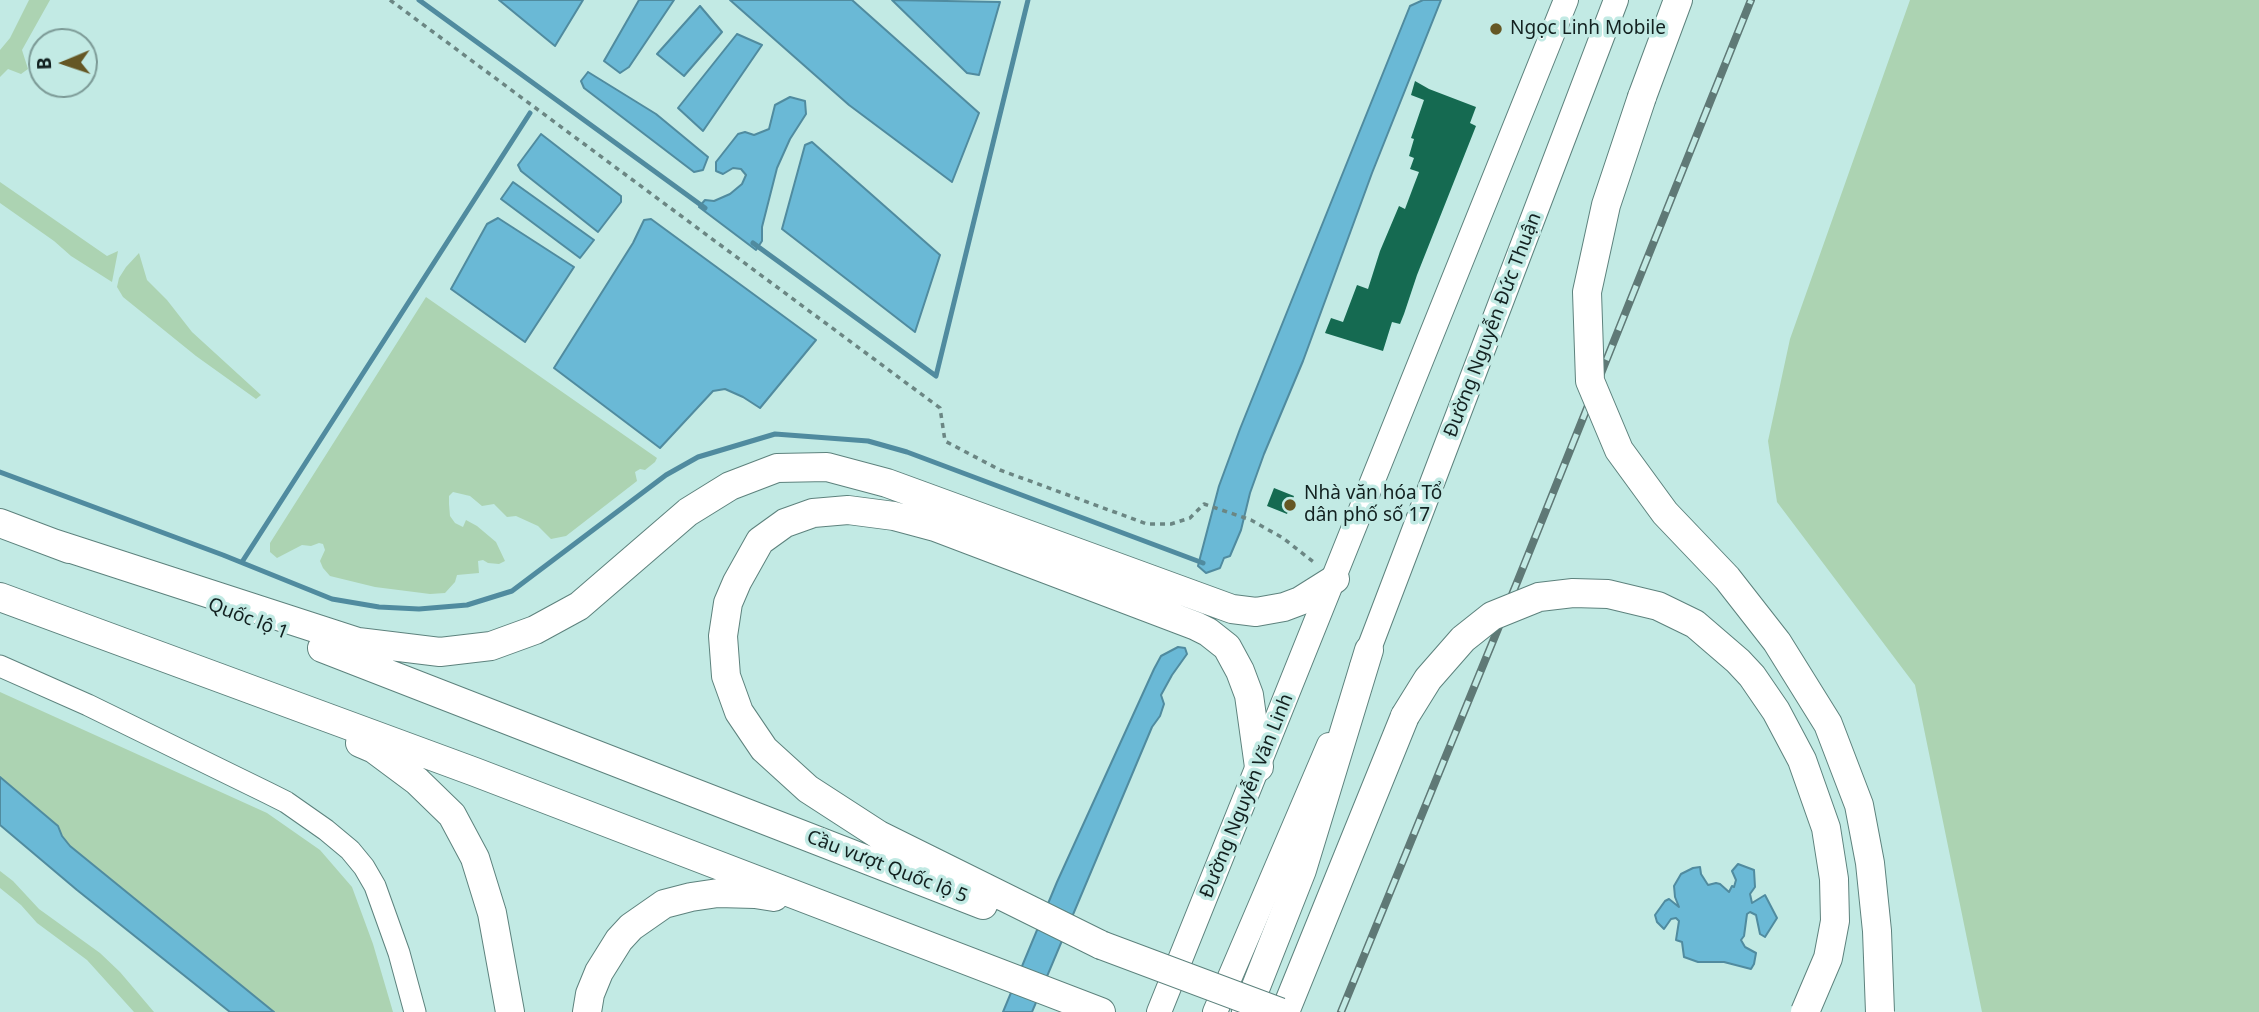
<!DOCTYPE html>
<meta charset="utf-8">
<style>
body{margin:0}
#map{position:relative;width:2259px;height:1012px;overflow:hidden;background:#c2eae4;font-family:"Noto Sans",sans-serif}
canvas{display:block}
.north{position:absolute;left:28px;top:28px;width:70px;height:70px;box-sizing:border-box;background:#c2eae4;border:2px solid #7c9a96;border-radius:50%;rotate:268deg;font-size:19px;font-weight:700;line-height:28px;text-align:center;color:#122120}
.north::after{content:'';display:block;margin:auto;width:24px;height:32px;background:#655724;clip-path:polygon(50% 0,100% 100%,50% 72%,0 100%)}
</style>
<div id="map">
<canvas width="2259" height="1012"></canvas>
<div class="north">B</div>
</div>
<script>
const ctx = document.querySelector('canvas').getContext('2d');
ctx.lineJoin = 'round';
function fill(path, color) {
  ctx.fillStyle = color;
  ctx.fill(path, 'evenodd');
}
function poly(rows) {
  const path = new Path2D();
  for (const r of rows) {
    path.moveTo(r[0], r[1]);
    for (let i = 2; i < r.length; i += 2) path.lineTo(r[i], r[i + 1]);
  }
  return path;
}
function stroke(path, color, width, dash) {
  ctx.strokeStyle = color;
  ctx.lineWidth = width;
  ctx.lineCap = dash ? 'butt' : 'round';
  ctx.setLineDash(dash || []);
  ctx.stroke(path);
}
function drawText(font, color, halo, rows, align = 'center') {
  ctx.font = font + ' "Noto Sans",sans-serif';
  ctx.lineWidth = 7;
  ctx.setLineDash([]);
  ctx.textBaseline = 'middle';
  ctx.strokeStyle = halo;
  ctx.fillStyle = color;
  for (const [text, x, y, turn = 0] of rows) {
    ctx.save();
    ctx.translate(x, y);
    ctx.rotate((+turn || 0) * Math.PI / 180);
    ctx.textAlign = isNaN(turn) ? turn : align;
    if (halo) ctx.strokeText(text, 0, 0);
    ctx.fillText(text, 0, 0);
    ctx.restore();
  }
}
fill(poly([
 [29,0,50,0,22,50,28,69,21,74,8,69,0,77,0,50,10,38],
 [1910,0,2259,0,2259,1012,1982,1012,1915,685,1777,502,1768,441,1790,339],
 [0,182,107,256,118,251,112,282,71,256,54,241,0,203],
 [139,253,147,280,167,300,192,332,261,395,256,399,196,356,123,297,117,287,119,278,126,267],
 [426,297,657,458,655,462,645,470,640,469,635,472,637,481,566,536,551,539,538,526,516,516,507,517,494,504,482,506,470,496,453,492,449,496,449,504,450,516,455,523,463,527,466,520,477,526,496,542,505,561,499,564,488,563,483,560,478,561,479,573,457,575,455,582,445,593,430,594,375,587,330,576,323,568,320,561,325,550,323,544,319,543,311,546,302,545,277,558,270,552,270,543],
 [0,692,267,813,320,850,352,887,373,944,393,1012,274,1012,70,846,62,836,57,826,0,777],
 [0,871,13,881,39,909,100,953,120,972,154,1012,134,1012,87,960,37,923,21,905,0,888]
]), '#acd3b2');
const water = poly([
 [499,0,583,0,555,46,499,0],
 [639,0,674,0,629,67,620,73,604,61,639,0],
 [730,0,852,0,979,113,952,182,849,105,730,0],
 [892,0,1000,2,979,75,967,73,892,0],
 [1423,0,1441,0,1372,173,1303,361,1264,454,1250,493,1241,530,1230,556,1224,558,1220,568,1206,573,1198,566,1200,558,1219,486,1240,429,1410,6,1423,0],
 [700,6,722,32,684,76,657,54,700,6],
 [737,34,762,45,703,131,678,108,737,34],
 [588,72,656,114,708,157,703,170,694,172,584,88,581,81,588,72],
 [790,97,805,101,806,114,790,139,777,168,762,227,762,241,756,250,699,207,705,200,714,201,730,194,742,184,746,175,741,169,733,168,723,174,716,171,716,162,738,134,745,132,754,135,769,129,775,105,790,97],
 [541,134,621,196,621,202,598,232,521,171,518,165,541,134],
 [812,142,940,255,915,332,782,229,805,145,812,142],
 [513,182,594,240,580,258,501,199,513,182],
 [498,218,574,267,525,342,451,289,487,224,498,218],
 [651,219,816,340,760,408,743,397,725,389,713,391,660,448,554,368,633,243,644,220,651,219],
 [1178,647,1185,648,1187,654,1172,675,1161,695,1164,704,1160,716,1152,727,1032,1012,1003,1012,1057,882,1154,669,1161,656,1178,647],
 [0,777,58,826,62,836,70,846,274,1012,230,1012,77,890,0,825,0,777],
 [1738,864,1754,870,1755,887,1750,894,1752,903,1765,895,1777,918,1765,937,1760,934,1756,915,1750,912,1747,914,1744,936,1741,940,1745,947,1756,953,1754,964,1751,969,1724,962,1698,962,1684,957,1682,942,1676,940,1679,921,1676,918,1671,919,1664,929,1657,922,1655,915,1665,901,1669,899,1679,907,1675,897,1674,886,1681,874,1693,868,1700,867,1701,874,1708,885,1716,883,1720,884,1729,892,1732,886,1734,887,1736,880,1732,871,1738,864]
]);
fill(water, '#6ab9d6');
stroke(water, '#508b9f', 2);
stroke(poly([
 [419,0,705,208],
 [753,243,936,376,1028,0],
 [0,472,223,555,332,599,379,607,419,609,467,605,512,591,666,475,698,457,775,434,868,441,907,452,1203,563],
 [242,562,530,113]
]), '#508b9f', 5);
fill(poly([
 [1415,81,1429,89,1476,107,1470,123,1476,126,1417,275,1404,314,1400,324,1392,322,1383,351,1325,333,1331,318,1343,322,1357,285,1368,289,1380,251,1399,206,1405,209,1414,185,1419,172,1410,169,1414,158,1409,156,1414,139,1411,138,1424,100,1411,95],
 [1274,488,1294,496,1287,514,1267,506]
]), '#156a51');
const secondary = poly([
 [0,666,88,705,268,793,286,802,326,830,350,850,364,867,375,886,399,953,415,1012]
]);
const trunk = poly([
 [1362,667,1616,0],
 [1159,1012,1566,0],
 [1215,1012,1329,745]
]);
const motorway = poly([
 [1642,97,1678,0],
 [0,523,69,549],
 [53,543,358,642,440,652,491,646,535,630,579,606,688,512,730,486,777,468,827,467,887,483,1232,609,1256,612,1284,607,1300,601,1335,579],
 [0,597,475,772,1101,1012],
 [322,648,983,905],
 [360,743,374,749,417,781,452,815,475,858,492,913,510,1012],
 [1101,945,879,835,808,789,764,749,739,712,726,676,723,636,728,603,737,582,760,541,785,523,813,513,848,510,894,516,935,527,1196,626,1208,632,1227,647,1240,671,1249,695,1259,767],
 [587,1012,590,994,599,972,619,940,631,927,664,904,691,897,718,893,755,894,774,897],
 [1246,1012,1302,870,1369,650],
 [1285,1012,1405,716]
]);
stroke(secondary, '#5d827d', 23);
stroke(trunk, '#5d827d', 26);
stroke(motorway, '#5d827d', 30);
stroke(poly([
 [390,0,940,408,945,441,1000,470,1147,524,1171,524,1190,518,1204,504,1251,520,1265,528,1283,538,1316,564]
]), '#6b8683', 3.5, [5, 5]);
stroke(secondary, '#fff', 21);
stroke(trunk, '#fff', 24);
stroke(motorway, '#fff', 28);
const rail = poly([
 [1341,1012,1518,580,1751,0]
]);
stroke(rail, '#5f7976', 8);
stroke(rail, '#c2eae4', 5, [16]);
const motorwayBridge = poly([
 [1642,97,1606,205,1587,292,1590,381,1619,450,1665,513,1727,578,1777,642,1828,724,1859,805,1870,863,1877,931,1880,1012],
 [1405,716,1428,679,1463,639,1492,616,1539,597,1573,593,1608,594,1658,606,1695,624,1738,661,1752,676,1776,711,1802,760,1826,828,1834,879,1835,921,1828,958,1805,1012],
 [1101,945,1280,1012]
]);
stroke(motorwayBridge, '#5d827d', 30, []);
stroke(motorwayBridge, '#fff', 28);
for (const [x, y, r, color] of [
 [1496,29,7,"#655724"],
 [1290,505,7,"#655724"]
]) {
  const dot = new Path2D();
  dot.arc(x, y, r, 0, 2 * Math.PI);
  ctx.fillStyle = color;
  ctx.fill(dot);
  stroke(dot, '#c2eae4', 2.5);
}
drawText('19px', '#122120', '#c2eae4', [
 ["Ngọc Linh Mobile",1510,29],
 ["Nhà văn hóa Tổ",1304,494],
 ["dân phố số 17",1304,516]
], 'left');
drawText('19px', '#122120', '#c2eae4', [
 ["Đường Nguyễn Đức Thuận",1493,325,-69],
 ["Quốc lộ 1",248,619,21],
 ["Đường Nguyễn Văn Linh",1247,796,-68],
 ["Cầu vượt Quốc lộ 5",887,867,21]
]);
</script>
